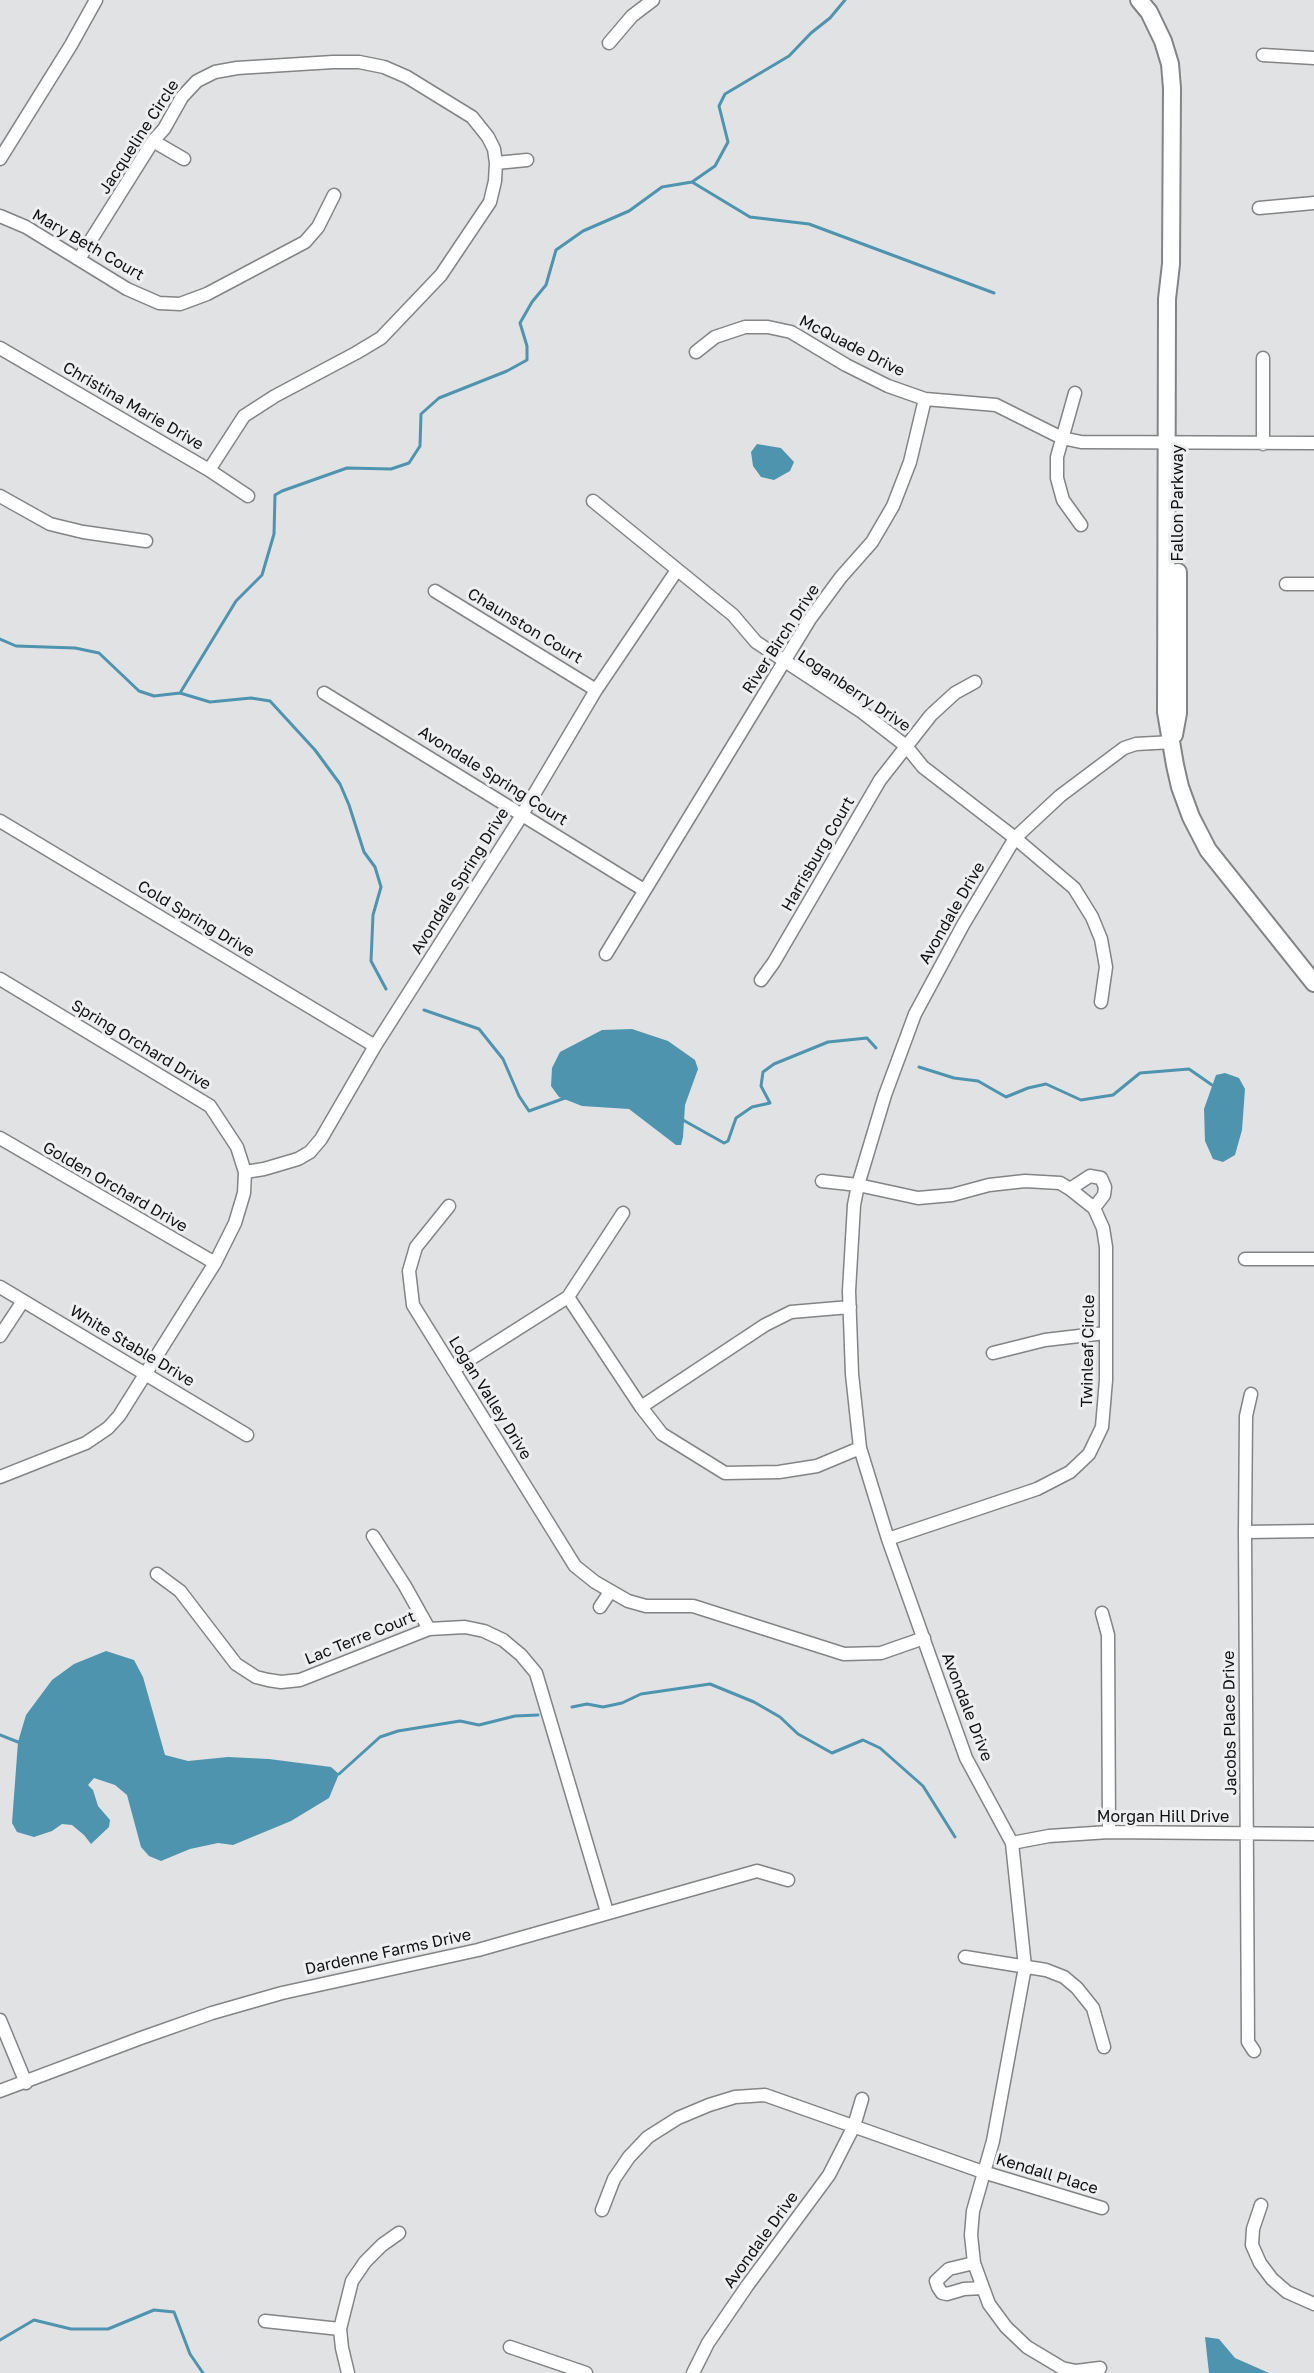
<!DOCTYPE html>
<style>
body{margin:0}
canvas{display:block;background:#e1e2e4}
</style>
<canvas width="1314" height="2373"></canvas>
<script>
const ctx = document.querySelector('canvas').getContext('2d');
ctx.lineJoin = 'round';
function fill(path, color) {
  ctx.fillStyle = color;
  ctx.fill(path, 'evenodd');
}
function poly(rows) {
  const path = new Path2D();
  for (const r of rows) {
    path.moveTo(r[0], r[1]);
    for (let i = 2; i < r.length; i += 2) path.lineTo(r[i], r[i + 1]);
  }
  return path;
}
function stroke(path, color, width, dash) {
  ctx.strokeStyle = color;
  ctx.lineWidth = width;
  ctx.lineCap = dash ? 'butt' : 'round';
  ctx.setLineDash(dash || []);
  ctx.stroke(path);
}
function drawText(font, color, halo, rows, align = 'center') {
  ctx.font = font + ' "Golos Text",sans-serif';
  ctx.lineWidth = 6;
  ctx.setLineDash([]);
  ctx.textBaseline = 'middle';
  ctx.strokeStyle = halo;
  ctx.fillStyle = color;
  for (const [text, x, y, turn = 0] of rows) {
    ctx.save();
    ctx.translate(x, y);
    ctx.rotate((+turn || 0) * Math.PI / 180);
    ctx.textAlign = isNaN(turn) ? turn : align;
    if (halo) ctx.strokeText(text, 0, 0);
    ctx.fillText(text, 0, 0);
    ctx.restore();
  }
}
fill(poly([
 [757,444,781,448,794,462,790,471,774,480,761,477,753,466,751,452],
 [632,1029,668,1041,695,1060,698,1069,685,1105,683,1137,681,1145,676,1145,629,1109,582,1106,559,1097,551,1086,552,1068,560,1052,602,1030],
 [1225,1073,1239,1078,1245,1089,1242,1130,1235,1155,1223,1162,1213,1159,1205,1141,1204,1109,1216,1075],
 [106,1651,134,1660,143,1677,165,1755,188,1761,228,1757,269,1759,331,1767,339,1774,329,1798,291,1821,233,1845,218,1843,190,1849,161,1861,149,1856,141,1847,127,1795,115,1785,94,1778,88,1785,93,1790,98,1806,110,1820,109,1827,91,1844,84,1835,72,1825,62,1824,52,1831,34,1837,17,1832,12,1823,18,1742,26,1715,52,1680,74,1664],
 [1205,2337,1219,2339,1235,2358,1269,2373,1209,2373]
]), '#4e94af');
stroke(poly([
 [692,182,750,217,809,224,994,293],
 [0,639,16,646,75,648,99,653,139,691,154,696,180,693,210,702,251,698,270,701,315,750,340,784,349,805,364,852,375,867,381,887,373,915,371,961,386,989],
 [180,693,236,601,262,575,274,534,275,495,282,491,347,468,391,469,409,463,420,446,421,414,439,398,507,371,527,360,527,346,520,323,532,302,546,285,556,250,583,231,629,211,662,187,692,182,715,166,728,142,719,106,725,94,789,56,811,33,830,18,845,0],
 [424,1010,479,1029,503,1059,519,1096,529,1111,565,1098],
 [919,1067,954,1078,978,1081,1006,1097,1028,1088,1046,1084,1081,1100,1113,1095,1140,1073,1189,1069,1212,1085],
 [683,1120,724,1143,728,1141,736,1118,752,1107,770,1103,761,1086,763,1072,774,1064,828,1042,867,1038,876,1048],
 [572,1707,587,1704,603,1707,622,1703,641,1694,710,1684,754,1702,780,1717,798,1734,832,1753,863,1740,880,1748,923,1786,955,1837],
 [0,1735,18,1742],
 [339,1774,380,1737,398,1731,460,1721,479,1725,515,1716,538,1715],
 [0,2340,34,2320,71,2329,108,2329,154,2310,174,2312,190,2354,203,2373]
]), '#4e94af', 3);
const street = poly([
 [609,43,632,16,653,0],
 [1263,55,1314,58],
 [153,141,184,159],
 [0,159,71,45,96,0],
 [496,163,527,160],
 [1259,208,1314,203],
 [0,216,26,227,127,289,159,303,180,304,207,294,305,242,318,227,334,195],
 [79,259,153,141,164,129,182,97,197,81,215,72,237,68,333,62,359,62,384,67,407,77,472,117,488,137,494,149,496,163,495,181,490,202,441,275,381,338,356,353,275,396,244,416,209,470],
 [0,348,209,470,248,496],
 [696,352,715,337,745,327,768,327,791,332,846,365,888,386,925,399,996,405,1062,438,1081,442,1314,443],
 [1075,393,1057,457,1057,478,1063,500,1081,525],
 [1263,444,1263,358],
 [0,496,50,524,83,532,146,541],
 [593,501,733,615,756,642,862,712,906,746,923,767,1015,838,1074,888,1092,917,1101,939,1106,967,1101,1002],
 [1286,584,1314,584],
 [435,591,596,690],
 [324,693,644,890],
 [0,821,375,1046],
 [606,954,810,619,841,577,872,542,893,506,910,462,925,399],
 [0,979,210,1106,237,1147,245,1172,244,1193,235,1223,215,1263,119,1416,108,1428,86,1443,0,1477],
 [761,980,774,962,880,780,931,715,955,693,975,682],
 [0,1138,215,1263],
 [245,1172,264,1169,298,1159,310,1152,321,1139,375,1046,517,823,596,690,677,570],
 [822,1181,858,1185,918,1198,952,1195,989,1185,1025,1181,1060,1183,1070,1189,1094,1208,1103,1228,1106,1247,1106,1380,1102,1427,1089,1454,1070,1472,1037,1489,888,1539],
 [1070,1189,1090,1176,1101,1178,1105,1187,1104,1195,1094,1208],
 [449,1206,416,1247,409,1271,413,1305,575,1566,595,1582,628,1601,646,1606,693,1606,844,1654,881,1653,924,1638],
 [1245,1259,1314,1259],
 [0,1287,247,1435],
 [568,1297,641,1407,662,1434,725,1473,779,1472,817,1466,860,1448],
 [0,1336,23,1301],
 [993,1353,1045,1340,1105,1333],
 [453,1370,568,1297,623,1213],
 [1251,1394,1246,1416,1245,1532,1248,2042,1254,2051],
 [641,1407,765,1325,791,1312,850,1307],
 [1245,1532,1314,1531],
 [373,1536,405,1586,429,1629],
 [157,1574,180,1591,236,1664,256,1677,268,1680,281,1682,300,1680,429,1629,465,1627,484,1631,503,1640,521,1655,536,1673,607,1912],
 [600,1607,610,1592],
 [1102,1613,1108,1635,1109,1832],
 [1012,1843,1049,1836,1109,1832,1314,1834],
 [965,1957,1046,1970,1064,1977,1077,1988,1093,2008,1104,2047],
 [0,2020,26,2083],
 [0,2091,141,2038,212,2013,282,1993,478,1950,757,1871,788,1880],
 [1261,2205,1253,2229,1252,2245,1260,2263,1272,2279,1287,2292,1314,2304],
 [602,2210,614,2179,629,2157,648,2137,678,2118,709,2105,735,2097,765,2095,983,2172,1102,2208],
 [974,2263,949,2269,936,2281,938,2287,942,2293,947,2294,964,2289,983,2288],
 [265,2321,340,2329],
 [510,2347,586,2373],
 [1100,2368,1076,2371,1062,2368,1027,2347,1006,2327,989,2304,974,2263,971,2235,973,2211,993,2141,1025,1967,1012,1843,966,1758,888,1539,860,1448,852,1374,849,1291,854,1205,858,1185,885,1095,915,1014,963,925,1015,838,1060,796,1124,748,1136,744,1173,742],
 [348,2373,342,2348,340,2329,352,2281,365,2262,382,2245,399,2233],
 [693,2373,708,2343,747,2286,829,2175,854,2126,862,2099]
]);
const secondary = poly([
 [1139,0,1149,12,1163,41,1170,64,1172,88,1171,264,1167,299,1166,712,1175,765,1180,787,1191,817,1208,850,1314,983],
 [1174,735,1178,713,1178,572]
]);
stroke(street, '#828485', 15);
stroke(secondary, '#828485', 20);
stroke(street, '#fff', 12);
stroke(secondary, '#fff', 16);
drawText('16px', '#111112', '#eeeff1', [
 ["Jacqueline Circle",139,137,-57],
 ["Mary Beth Court",88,245,30],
 ["McQuade Drive",852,346,27],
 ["Christina Marie Drive",133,406,30],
 ["Fallon Parkway",1178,503,-90],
 ["Chaunston Court",525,626,31],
 ["River Birch Drive",781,639,-57],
 ["Loganberry Drive",854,691,34],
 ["Avondale Spring Court",493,776,32],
 ["Harrisburg Court",818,854,-60],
 ["Avondale Spring Drive",460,881,-58],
 ["Avondale Drive",952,913,-60],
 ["Cold Spring Drive",196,919,31],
 ["Spring Orchard Drive",141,1045,31],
 ["Golden Orchard Drive",115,1187,30],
 ["White Stable Drive",132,1346,31],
 ["Twinleaf Circle",1088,1351,-89],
 ["Logan Valley Drive",490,1398,58],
 ["Lac Terre Court",360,1638,-22],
 ["Avondale Drive",967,1707,69],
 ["Jacobs Place Drive",1230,1723,-91],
 ["Morgan Hill Drive",1163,1817],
 ["Dardenne Farms Drive",388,1952,-12],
 ["Kendall Place",1047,2174,17],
 ["Avondale Drive",761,2240,-54]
]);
</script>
